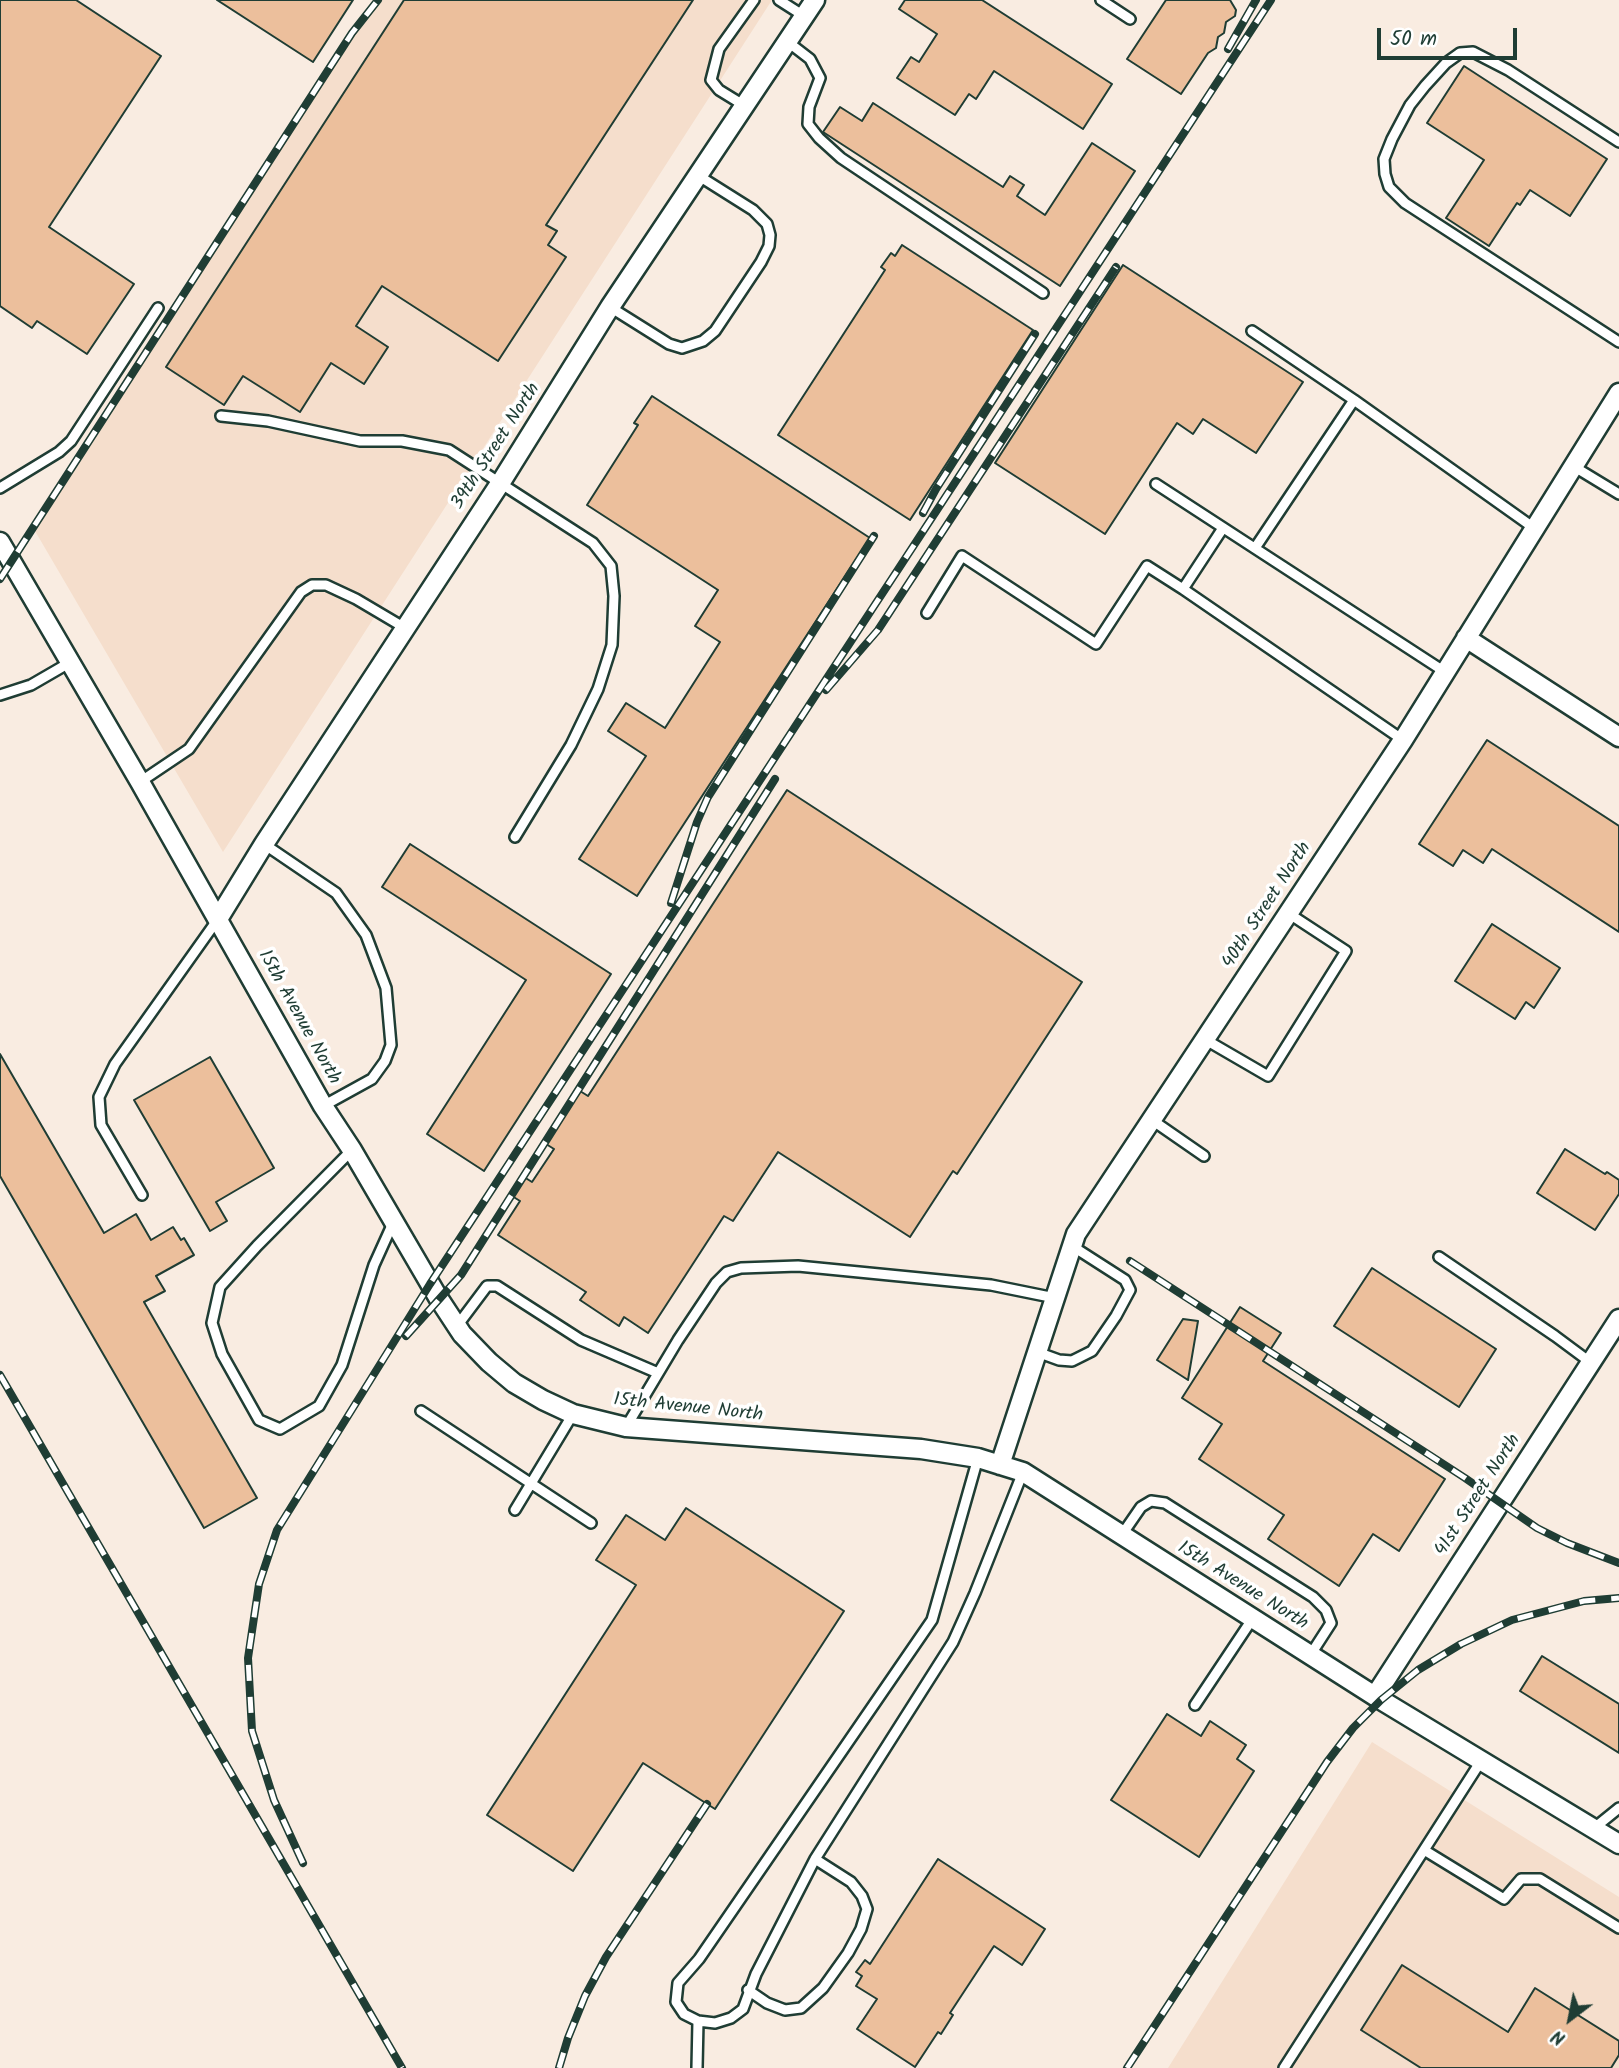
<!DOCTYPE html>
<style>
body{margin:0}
#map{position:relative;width:1619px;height:2068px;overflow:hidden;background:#f9ece1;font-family:Kalam,sans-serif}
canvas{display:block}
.north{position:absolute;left:1535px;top:1984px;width:70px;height:70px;-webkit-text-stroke:5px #fff;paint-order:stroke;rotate:212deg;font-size:19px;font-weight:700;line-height:28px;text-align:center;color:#1f3d34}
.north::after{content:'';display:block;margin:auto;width:24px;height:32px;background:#1f3d34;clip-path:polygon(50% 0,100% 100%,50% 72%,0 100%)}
.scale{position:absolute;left:1377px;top:28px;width:140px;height:32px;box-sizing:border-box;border:4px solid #1f3d34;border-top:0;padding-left:9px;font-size:21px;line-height:24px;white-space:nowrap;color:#1f3d34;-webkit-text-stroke:5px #fff;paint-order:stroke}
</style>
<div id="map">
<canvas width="1619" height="2068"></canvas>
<div class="north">N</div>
<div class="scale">50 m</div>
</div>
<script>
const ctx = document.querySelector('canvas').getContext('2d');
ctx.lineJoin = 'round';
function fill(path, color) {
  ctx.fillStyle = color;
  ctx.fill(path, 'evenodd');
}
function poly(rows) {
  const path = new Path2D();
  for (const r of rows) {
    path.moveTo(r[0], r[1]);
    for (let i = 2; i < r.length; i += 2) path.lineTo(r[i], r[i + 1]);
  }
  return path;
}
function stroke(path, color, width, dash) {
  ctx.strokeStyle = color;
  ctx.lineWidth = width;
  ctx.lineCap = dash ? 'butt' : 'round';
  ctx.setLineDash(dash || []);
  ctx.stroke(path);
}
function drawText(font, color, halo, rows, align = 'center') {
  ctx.font = font + ' Kalam,sans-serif';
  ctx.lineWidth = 7;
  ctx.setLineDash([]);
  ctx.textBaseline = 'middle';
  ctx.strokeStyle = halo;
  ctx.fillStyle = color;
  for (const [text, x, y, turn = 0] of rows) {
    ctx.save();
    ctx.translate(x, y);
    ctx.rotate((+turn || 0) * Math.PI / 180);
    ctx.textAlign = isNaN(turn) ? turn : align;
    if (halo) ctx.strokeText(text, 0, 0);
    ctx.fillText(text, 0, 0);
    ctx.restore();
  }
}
fill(poly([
 [374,0,772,0,223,852,35,531],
 [1372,1742,1619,1897,1619,2068,1168,2068]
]), '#f5decc');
const building = poly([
 [0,0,76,0,161,56,49,227,134,284,87,354,37,321,32,328,0,306,0,0],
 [217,0,353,0,313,62,217,0],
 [404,0,693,0,546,225,557,231,548,245,566,257,498,361,382,286,356,326,388,347,364,384,331,363,300,412,243,376,224,405,166,367,404,0],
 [905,0,982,0,1112,84,1083,129,994,71,976,99,969,94,955,115,897,78,911,57,919,62,937,34,899,9,905,0],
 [1166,0,1230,0,1236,10,1235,16,1226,22,1224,33,1218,37,1216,48,1208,53,1181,94,1127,59,1166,0],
 [1464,66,1607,159,1570,216,1530,190,1520,205,1517,203,1489,246,1446,218,1484,160,1427,123,1464,66],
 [873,103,1003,187,1010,176,1024,185,1017,196,1045,215,1092,143,1135,171,1060,286,823,132,840,107,862,121,873,103],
 [902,245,1033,330,910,520,778,435,885,270,881,267,891,253,895,256,902,245],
 [1123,265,1303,382,1256,453,1203,419,1193,434,1177,423,1105,534,995,463,1123,265],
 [652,396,870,538,637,896,579,859,646,756,608,731,626,703,665,728,720,642,695,626,718,590,587,505,638,425,634,423,652,396],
 [1487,740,1619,826,1619,932,1492,849,1483,863,1463,850,1453,866,1419,844,1487,740],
 [787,790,1082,982,957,1174,953,1171,910,1237,778,1152,733,1221,724,1216,648,1333,624,1317,619,1326,580,1300,586,1292,498,1235,520,1201,512,1196,524,1177,532,1182,554,1149,546,1144,568,1110,580,1091,588,1096,787,790],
 [410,844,611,974,484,1171,427,1134,526,980,382,887,410,844],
 [1492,924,1560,968,1534,1008,1526,1002,1515,1019,1455,981,1492,924],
 [0,1054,104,1233,136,1214,151,1240,173,1227,181,1240,184,1238,194,1255,156,1276,165,1291,144,1302,257,1498,204,1528,0,1176,0,1054],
 [210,1057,274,1168,216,1202,227,1221,210,1231,134,1100,210,1057],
 [1565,1149,1605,1174,1607,1172,1619,1180,1619,1194,1595,1230,1537,1193,1565,1149],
 [1372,1268,1496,1349,1459,1407,1334,1326,1372,1268],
 [1240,1307,1281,1333,1263,1361,1445,1479,1399,1551,1373,1534,1339,1586,1268,1539,1284,1515,1199,1459,1222,1424,1182,1398,1240,1307],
 [1183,1319,1198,1321,1188,1380,1157,1360,1183,1319],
 [686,1508,844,1611,715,1809,643,1763,573,1871,487,1815,636,1585,596,1560,626,1515,665,1540,686,1508],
 [1542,1656,1619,1704,1619,1753,1520,1691,1542,1656],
 [1167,1714,1201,1736,1210,1721,1246,1745,1237,1759,1254,1771,1199,1857,1111,1800,1167,1714],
 [938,1859,1045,1929,1022,1965,994,1946,950,2013,953,2015,941,2034,938,2032,915,2067,857,2029,877,1999,856,1986,862,1976,856,1972,865,1960,870,1964,938,1859],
 [1402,1965,1508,2032,1535,1988,1619,2041,1619,2055,1611,2068,1421,2068,1361,2030,1402,1965]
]);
fill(building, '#ecbf9c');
stroke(building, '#1f3d34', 2);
const lane = poly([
 [779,0,804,16],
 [1101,0,1130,19],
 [788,42,810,59,820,78,809,107,808,124,819,138,841,158,1043,293],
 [745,106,719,90,711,80,719,49,754,0],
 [1619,142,1508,70,1473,52,1460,53,1446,63,1425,86,1410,105,1392,139,1384,159,1385,174,1389,187,1405,203,1619,342],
 [610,307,669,344,682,348,703,341,715,331,761,262,769,246,770,235,767,224,753,210,699,176],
 [1252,331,1354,400,1255,548],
 [1354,400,1534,528],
 [221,416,268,421,360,441,402,441,449,450,593,543,611,566,614,596,612,645,598,689,571,745,515,837],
 [1573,466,1619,494],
 [1156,484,1445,672],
 [0,488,59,452,71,441,158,308],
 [1223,528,1183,589,1403,740],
 [927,613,962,556,1096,644,1147,566,1183,589],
 [0,695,31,685,69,663],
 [140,782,189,749,301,592,312,585,326,585,356,599,405,628],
 [264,844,336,893,366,935,386,988,391,1045,385,1061,372,1079,323,1106],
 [1206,1040,1268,1076,1346,951,1288,913],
 [1152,1120,1204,1156],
 [352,1150,257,1246,220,1287,212,1323,222,1354,259,1420,280,1429,319,1406,342,1365,374,1265,393,1223],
 [142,1195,101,1125,99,1097,115,1064,218,919],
 [1439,1257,1555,1336,1590,1362],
 [457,1326,487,1286,497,1286,581,1340,658,1373],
 [1037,1352,1059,1360,1072,1361,1092,1351,1116,1316,1130,1290,1125,1280,1072,1246],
 [421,1411,591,1523],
 [626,1427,678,1340,716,1283,727,1272,741,1268,798,1266,991,1285,1055,1298],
 [978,1458,932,1620,699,1959,678,1983,676,2002,684,2014,698,2021,715,2023,731,2018,743,2009,756,1974,815,1859,953,1642,975,1593,1023,1472],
 [515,1510,573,1414],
 [1121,1536,1141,1507,1151,1501,1165,1503,1313,1597,1326,1610,1331,1623,1311,1654],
 [1195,1705,1253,1618],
 [1593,1829,1619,1808],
 [1424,1850,1481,1761],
 [748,1990,767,2003,785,2010,801,2008,823,1988,848,1953,861,1929,867,1909,862,1896,851,1882,815,1859],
 [697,2068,698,2021],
 [1284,2068,1424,1850,1504,1899,1521,1879,1540,1879,1619,1928]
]);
const street = poly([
 [0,542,140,782,323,1106,352,1150,439,1299,462,1334,489,1362,514,1383,543,1400,573,1414,626,1427,921,1449,978,1458,1023,1472,1381,1700,1619,1844],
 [1466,638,1619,737],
 [218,919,264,844,501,482,610,307,815,0],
 [1000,1465,1076,1234,1403,740,1619,393],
 [1375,1696,1619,1319]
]);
stroke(lane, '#1f3d34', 14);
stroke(street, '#1f3d34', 23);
stroke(lane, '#fff', 9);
stroke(street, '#fff', 18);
const rail = poly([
 [1228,49,1256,0],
 [923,513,936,489,1035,334],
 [0,579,352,33,378,0],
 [826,690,878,630,1116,267],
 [671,903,697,822,708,797,874,536],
 [1130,1261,1465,1478,1537,1528,1567,1543,1619,1563],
 [406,1336,461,1275,775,779],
 [0,1375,402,2068],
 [303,1863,274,1800,252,1731,248,1658,259,1584,277,1530,430,1284,1271,0],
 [559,2068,568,2038,585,1996,606,1957,707,1804],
 [1127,2068,1327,1762,1353,1728,1381,1700,1418,1670,1461,1644,1512,1620,1584,1601,1619,1598]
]);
stroke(rail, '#1f3d34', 8);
stroke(rail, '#fff', 5, [16]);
drawText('19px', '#1f3d34', '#fff', [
 ["39th Street North",497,447,-57],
 ["40th Street North",1268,906,-57],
 ["15th Avenue North",298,1018,61],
 ["15th Avenue North",688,1409,6],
 ["41st Street North",1479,1496,-57],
 ["15th Avenue North",1242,1587,32]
]);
</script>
